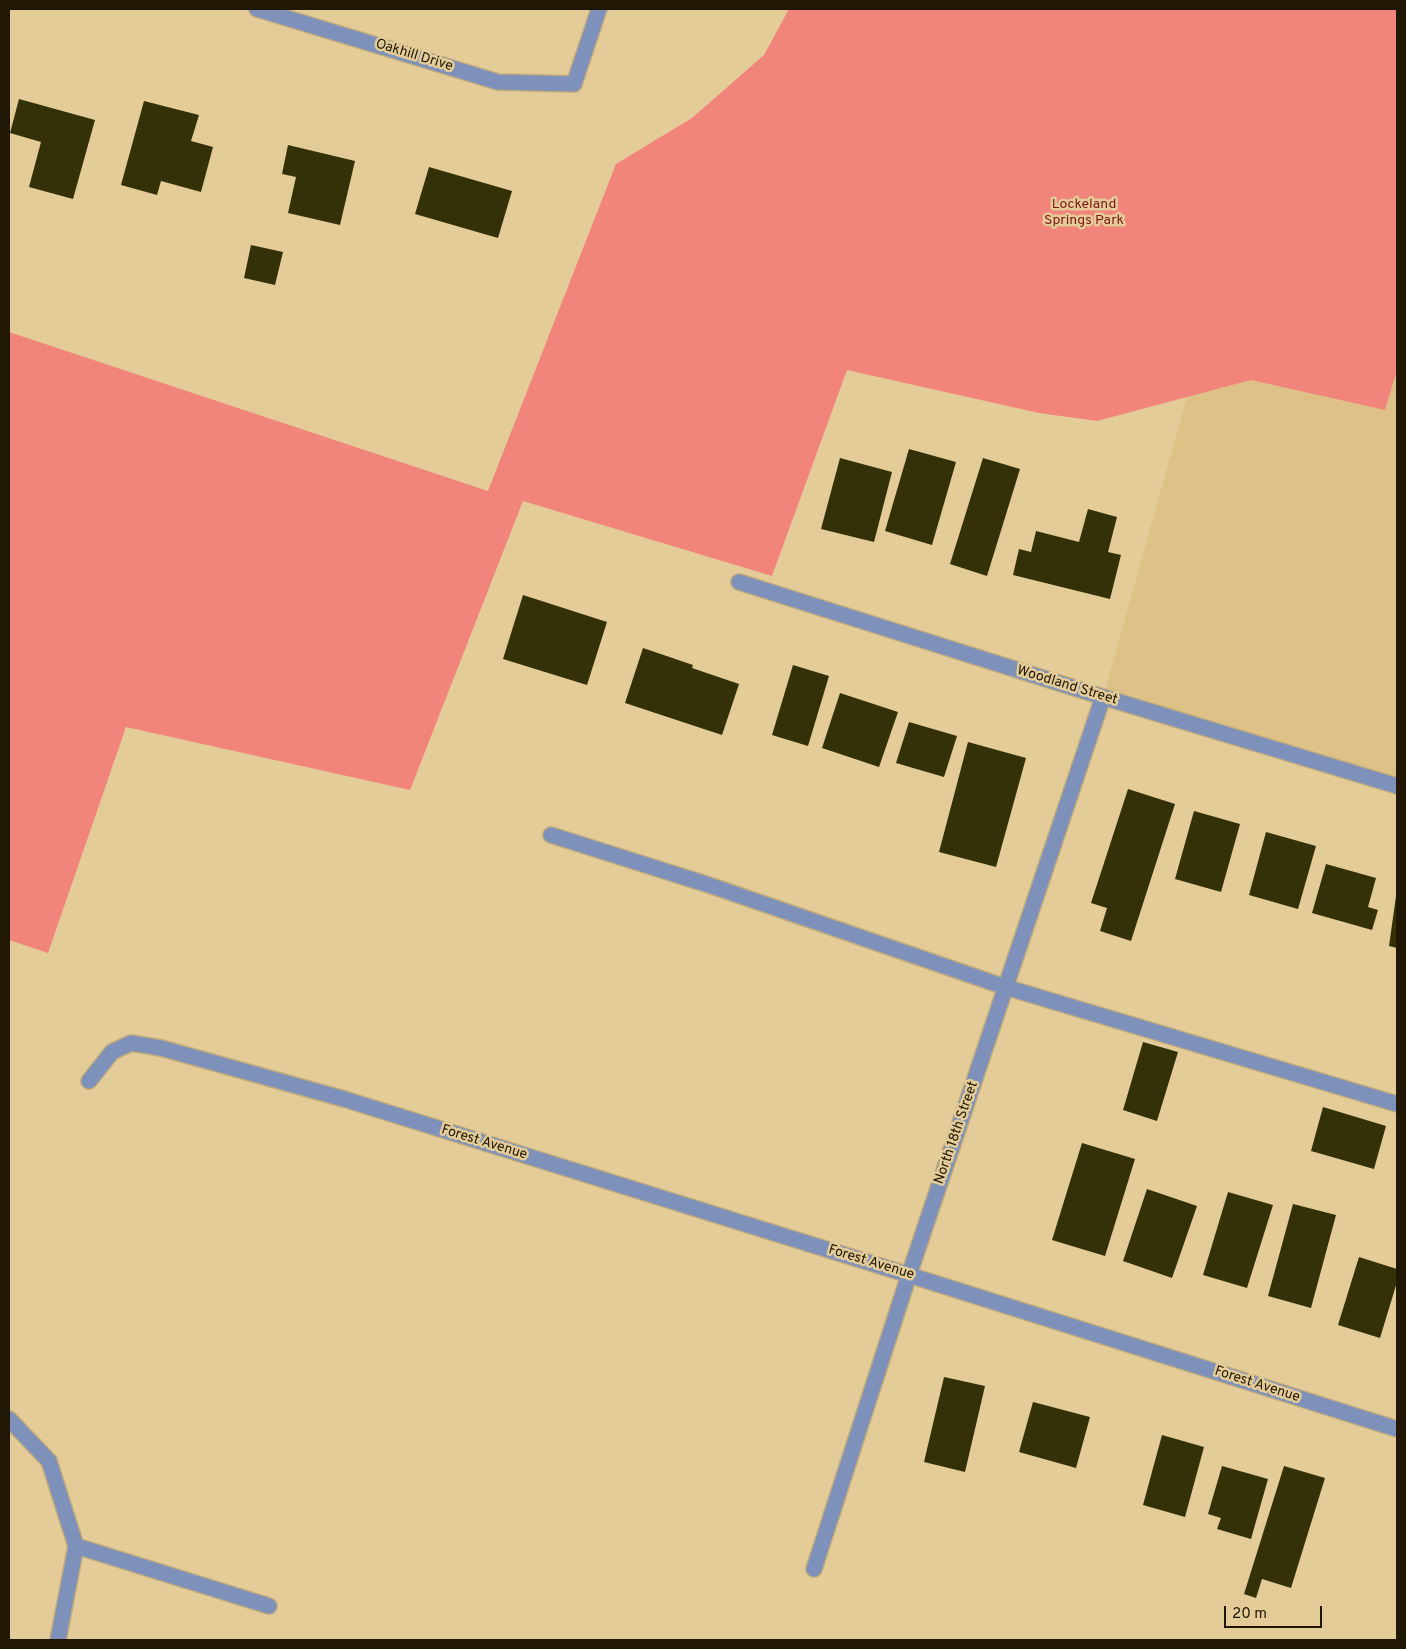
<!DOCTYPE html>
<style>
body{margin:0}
#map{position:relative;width:1406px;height:1649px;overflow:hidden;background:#e4cc98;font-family:Overpass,sans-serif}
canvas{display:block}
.frame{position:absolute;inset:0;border:10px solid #201704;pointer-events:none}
.scale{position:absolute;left:1224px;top:1606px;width:98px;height:22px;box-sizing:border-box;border:2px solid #201704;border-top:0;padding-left:6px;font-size:15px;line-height:18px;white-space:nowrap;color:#201704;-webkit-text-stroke:4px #e4cc98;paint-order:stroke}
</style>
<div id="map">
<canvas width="1406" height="1649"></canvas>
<div class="frame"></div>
<div class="scale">20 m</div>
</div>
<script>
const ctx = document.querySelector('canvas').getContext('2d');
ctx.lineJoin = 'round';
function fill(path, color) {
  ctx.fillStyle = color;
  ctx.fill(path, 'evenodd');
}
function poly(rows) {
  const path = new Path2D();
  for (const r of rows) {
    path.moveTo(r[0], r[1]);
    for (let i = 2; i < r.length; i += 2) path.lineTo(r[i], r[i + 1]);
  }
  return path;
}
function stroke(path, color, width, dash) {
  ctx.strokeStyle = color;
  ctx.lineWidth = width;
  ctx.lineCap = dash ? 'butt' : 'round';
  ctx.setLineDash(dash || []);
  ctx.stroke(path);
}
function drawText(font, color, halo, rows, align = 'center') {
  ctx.font = font + ' Overpass,sans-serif';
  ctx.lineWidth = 5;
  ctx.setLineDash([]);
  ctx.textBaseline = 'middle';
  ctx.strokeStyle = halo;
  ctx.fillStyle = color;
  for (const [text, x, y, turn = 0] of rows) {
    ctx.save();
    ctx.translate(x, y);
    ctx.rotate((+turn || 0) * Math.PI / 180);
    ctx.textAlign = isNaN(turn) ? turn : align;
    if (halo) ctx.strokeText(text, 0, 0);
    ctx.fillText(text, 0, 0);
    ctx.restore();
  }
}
fill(poly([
 [1397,370,1397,786,1103,697,1187,397,1251,380,1385,410]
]), '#ddc186');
fill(poly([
 [789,9,1397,9,1397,370,1385,410,1251,380,1097,421,1039,413,847,370,772,576,523,501,410,790,126,727,48,953,9,940,9,332,488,491,616,164,692,118,764,55]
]), '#f1847b');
fill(poly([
 [19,99,95,120,73,199,29,187,41,142,10,133],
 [144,101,199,115,191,141,213,147,201,192,161,181,157,195,121,185],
 [288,145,355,161,340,225,288,213,296,177,282,174],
 [429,167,512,191,498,238,415,214],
 [251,245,283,252,275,285,244,278],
 [909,449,956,462,932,545,885,531],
 [840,458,892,472,874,542,821,529],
 [983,458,1020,469,987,576,950,564],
 [1088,509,1117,517,1108,552,1121,555,1110,599,1013,575,1019,549,1031,552,1036,531,1079,542],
 [523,595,607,622,587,685,503,659],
 [643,648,693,665,692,668,739,684,722,735,625,703],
 [793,665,829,676,808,746,772,735],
 [840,693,898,712,879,767,822,748],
 [909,722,957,736,944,777,896,763],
 [968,742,1026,758,996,867,939,852],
 [1128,789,1175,804,1131,941,1100,931,1107,908,1091,903],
 [1194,811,1240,824,1221,892,1175,879],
 [1266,832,1316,846,1298,909,1249,895],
 [1326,864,1376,878,1368,907,1378,910,1372,930,1312,913],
 [1396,896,1397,897,1397,948,1389,946],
 [1143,1042,1178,1052,1157,1121,1123,1110],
 [1323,1107,1386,1126,1374,1169,1311,1151],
 [1082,1143,1135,1159,1105,1256,1052,1240],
 [1147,1189,1197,1206,1172,1278,1123,1261],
 [1228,1192,1273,1205,1247,1288,1203,1275],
 [1293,1204,1336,1215,1311,1308,1268,1296],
 [1359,1257,1397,1269,1397,1282,1380,1338,1338,1325],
 [944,1377,985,1386,965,1472,924,1462],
 [1033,1402,1090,1417,1076,1468,1019,1452],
 [1162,1435,1204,1447,1185,1517,1143,1505],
 [1222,1466,1268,1479,1251,1539,1217,1529,1221,1518,1208,1514],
 [1284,1466,1325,1478,1291,1588,1262,1579,1256,1598,1244,1594]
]), '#343109');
const lane = poly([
 [551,835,709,885,1005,987,1397,1104],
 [89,1081,112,1052,131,1043,161,1048,344,1099],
 [76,1546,269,1606]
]);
const street = poly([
 [257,9,498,82,574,84,599,9],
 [739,582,1103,697,1397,786],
 [344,1099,909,1275,1397,1429],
 [9,1419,49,1461,76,1546,58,1640],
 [814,1569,909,1275,1103,697]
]);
stroke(lane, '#c1ab7d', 18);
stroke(street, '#c1ab7d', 18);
stroke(lane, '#7e91ba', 15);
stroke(street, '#7e91ba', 15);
drawText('14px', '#201704', '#e4cc98', [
 ["Oakhill Drive",414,56,17],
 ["Woodland Street",1067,686,17],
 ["North 18th Street",957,1133,-71],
 ["Forest Avenue",484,1143,17],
 ["Forest Avenue",871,1263,17],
 ["Forest Avenue",1257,1385,18]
]);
drawText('14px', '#7e1518', '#e4cc98', [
 ["Lockeland",1084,205],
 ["Springs Park",1084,221]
]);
</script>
